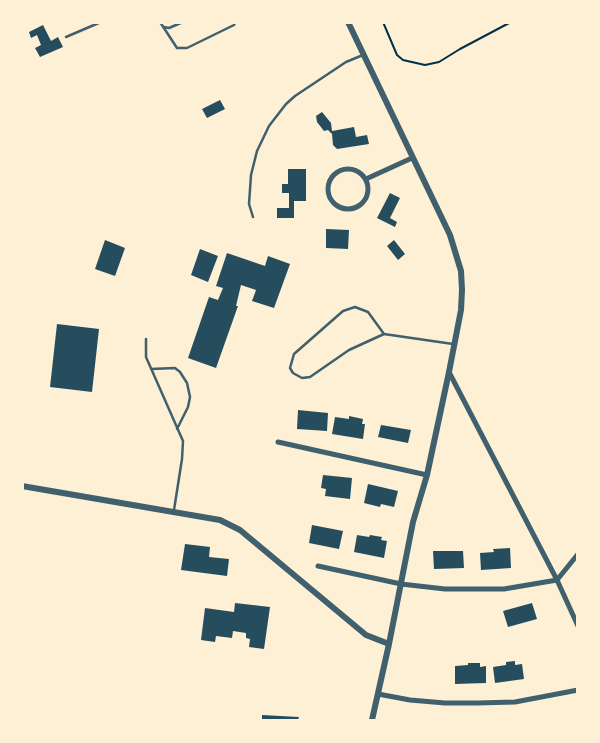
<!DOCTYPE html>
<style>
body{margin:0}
#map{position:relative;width:600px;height:743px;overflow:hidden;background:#fdf0d5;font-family:"Public Sans",sans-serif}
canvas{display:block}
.frame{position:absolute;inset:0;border:24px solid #fdf0d5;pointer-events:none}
</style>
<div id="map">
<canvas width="600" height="743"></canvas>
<div class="frame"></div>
</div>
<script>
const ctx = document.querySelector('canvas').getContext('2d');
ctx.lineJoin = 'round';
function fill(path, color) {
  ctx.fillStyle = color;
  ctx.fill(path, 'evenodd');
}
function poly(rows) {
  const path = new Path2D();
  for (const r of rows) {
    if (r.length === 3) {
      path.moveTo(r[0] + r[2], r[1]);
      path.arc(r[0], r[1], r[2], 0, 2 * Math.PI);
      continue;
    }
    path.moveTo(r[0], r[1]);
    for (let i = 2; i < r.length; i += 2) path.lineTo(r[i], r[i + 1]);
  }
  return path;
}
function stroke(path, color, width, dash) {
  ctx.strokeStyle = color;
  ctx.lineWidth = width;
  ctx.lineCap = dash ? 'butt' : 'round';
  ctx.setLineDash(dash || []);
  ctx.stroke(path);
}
fill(poly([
 [43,25,51,41,58,37,63,47,40,57,35,48,41,45,37,35,31,38,29,32],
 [220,100,225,109,207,118,202,109],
 [322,112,331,123,332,131,354,127,356,137,367,135,369,144,337,149,333,145,332,134,328,130,324,131,317,122,316,116],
 [288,169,306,169,306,201,294,201,294,218,277,218,277,208,289,208,289,193,282,193,282,184,288,184],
 [390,193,400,198,390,218,397,222,395,227,377,218],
 [326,229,349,230,348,249,326,248],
 [105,240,125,248,115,276,95,269],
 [394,240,405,254,398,260,387,246],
 [200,249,218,256,208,282,191,275],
 [227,253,265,266,268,256,290,264,274,308,252,301,256,290,241,285,236,306,238,306,216,368,188,358,209,297,218,300,223,288,216,286],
 [57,324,99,329,92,392,50,387],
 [298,410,328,413,327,431,297,429],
 [349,416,363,419,362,424,365,424,363,439,332,434,335,417,349,419],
 [381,425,411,430,408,443,378,437],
 [323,475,352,478,350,499,325,496,326,489,321,488],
 [368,484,398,491,394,507,381,504,380,507,364,503],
 [312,525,343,531,339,549,309,543],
 [357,535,369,537,370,535,382,537,381,540,387,541,384,558,354,552],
 [185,544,210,547,209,557,229,559,227,576,181,570],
 [510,548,511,568,481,570,480,553,494,552,493,549],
 [433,551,463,551,464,568,434,569],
 [235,603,270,607,264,649,249,647,250,639,246,638,246,633,233,631,232,638,216,636,215,642,201,640,205,608,234,612],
 [532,603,537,619,508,627,503,611],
 [515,661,515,665,522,664,524,679,495,683,493,667,506,665,506,662],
 [468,663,480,663,480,667,486,666,486,683,455,684,455,666,468,665],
 [262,715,299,717,298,720,262,720]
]), '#264d5e');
stroke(poly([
 [383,22,397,55,403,60,425,65,439,62,460,49,511,22]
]), '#003049', 2);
stroke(poly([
 [160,22,177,48,187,48,234,25,235,22],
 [164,27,169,28,183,22],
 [66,37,101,22],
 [253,217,249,204,251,175,257,151,269,126,286,104,295,96,346,62,363,55],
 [384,334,368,312,355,307,343,311,294,354,290,368,293,373,302,378,310,377,349,350,384,334,453,344],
 [146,339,146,357,183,441,182,459,174,510],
 [151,369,175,368,180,372,187,383,190,397,188,407,177,429]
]), '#3f606c', 2.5);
stroke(poly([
 [348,189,20],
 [366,179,412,158],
 [449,372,557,580,578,626],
 [278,442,427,475],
 [318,566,401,584,445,589,504,589,557,580,578,554],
 [378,694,410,700,445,703,477,703,515,702,578,690]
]), '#3f606c', 5);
stroke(poly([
 [348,22,450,235,461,271,462,290,461,310,449,372,427,475,413,522,389,644,372,720],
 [22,486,220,520,240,530,366,635,389,644]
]), '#3f606c', 6);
</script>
